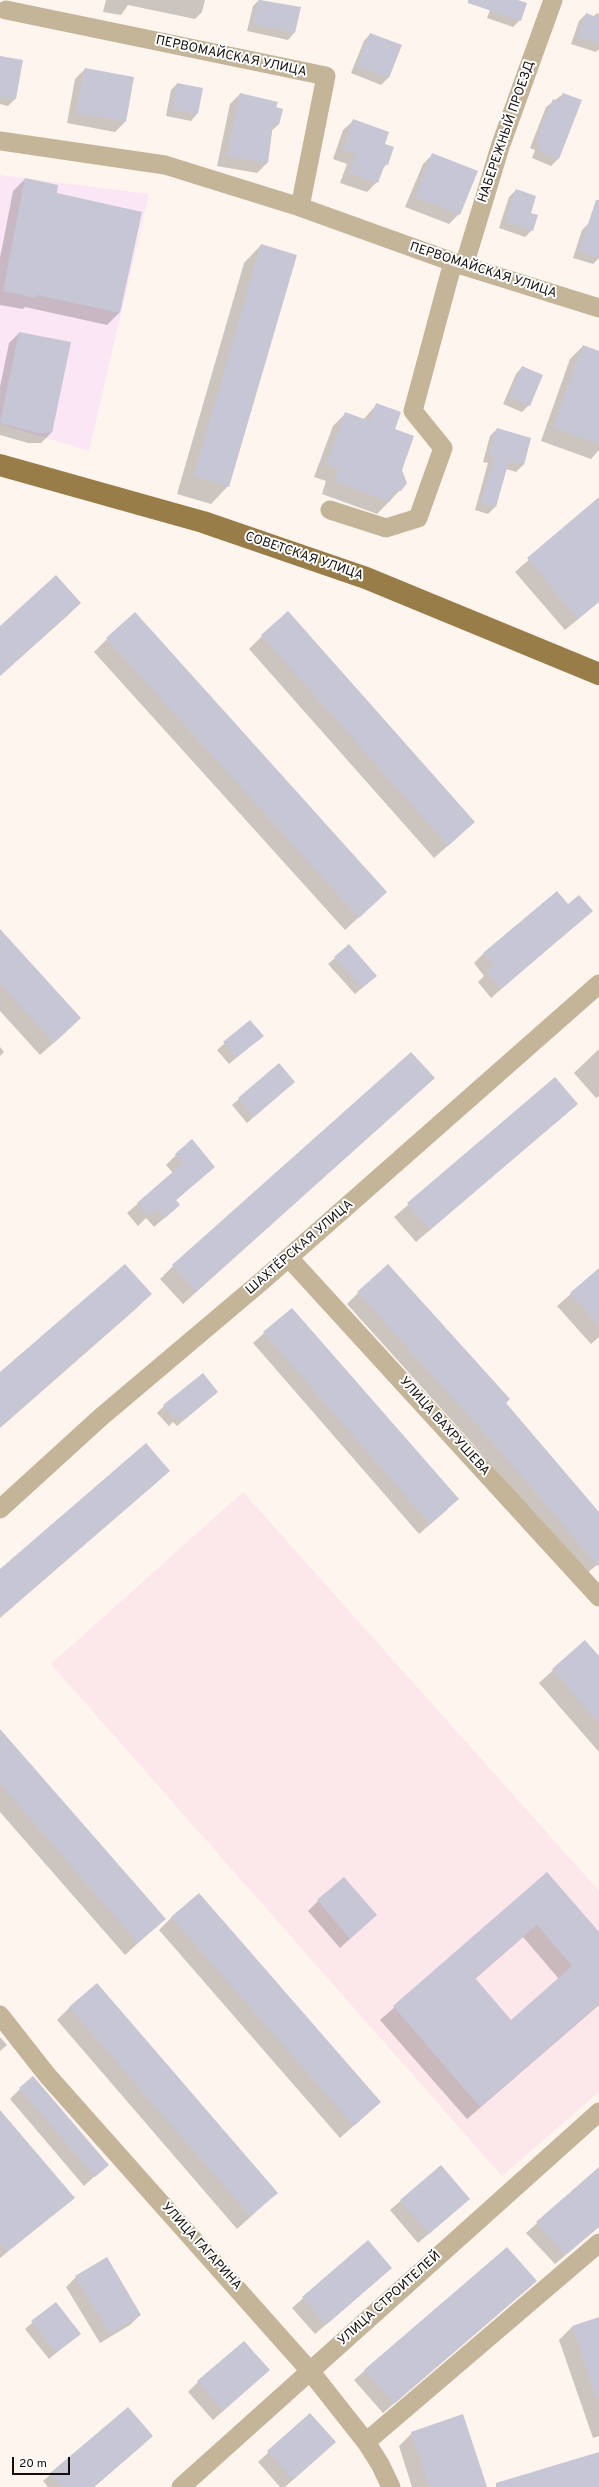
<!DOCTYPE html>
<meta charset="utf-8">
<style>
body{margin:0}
#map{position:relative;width:599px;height:2487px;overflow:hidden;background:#fef5ef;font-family:Overpass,sans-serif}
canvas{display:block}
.scale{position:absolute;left:12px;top:2457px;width:58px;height:18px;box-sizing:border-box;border:2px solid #140f0c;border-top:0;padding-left:5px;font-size:12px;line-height:14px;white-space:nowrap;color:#140f0c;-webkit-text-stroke:3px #fff;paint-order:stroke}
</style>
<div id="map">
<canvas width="599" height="2487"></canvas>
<div class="scale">20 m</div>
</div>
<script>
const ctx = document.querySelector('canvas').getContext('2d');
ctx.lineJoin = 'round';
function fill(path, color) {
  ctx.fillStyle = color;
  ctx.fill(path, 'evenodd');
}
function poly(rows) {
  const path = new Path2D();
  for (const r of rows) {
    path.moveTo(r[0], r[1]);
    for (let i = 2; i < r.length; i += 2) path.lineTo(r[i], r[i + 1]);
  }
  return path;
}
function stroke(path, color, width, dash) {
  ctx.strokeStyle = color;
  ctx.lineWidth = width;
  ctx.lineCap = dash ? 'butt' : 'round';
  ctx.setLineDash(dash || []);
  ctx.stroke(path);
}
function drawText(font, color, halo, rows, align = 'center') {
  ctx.font = font + ' Overpass,sans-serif';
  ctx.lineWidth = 4;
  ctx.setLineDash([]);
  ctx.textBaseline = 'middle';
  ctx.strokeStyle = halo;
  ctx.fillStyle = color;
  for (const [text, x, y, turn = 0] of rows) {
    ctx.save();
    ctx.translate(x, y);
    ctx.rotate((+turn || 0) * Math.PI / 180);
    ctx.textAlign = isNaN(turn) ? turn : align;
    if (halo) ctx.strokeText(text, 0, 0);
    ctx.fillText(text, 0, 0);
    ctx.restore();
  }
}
fill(poly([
 [0,175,149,194,89,451,0,424]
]), '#fbe6f5');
fill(poly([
 [243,1492,599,1891,599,2092,502,2176,51,1664]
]), '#fce7eb');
fill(poly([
 [106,0,205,0,202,12,195,19,128,5,121,15,103,12],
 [259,0,300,8,294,33,288,40,247,31,253,6],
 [494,0,515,0,520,20,513,27,487,18],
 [597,13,599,14,599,49,596,52,571,44,579,21,586,14,593,17],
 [370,34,401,46,388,78,381,85,351,73,364,41],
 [0,57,22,61,15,99,8,106,0,104],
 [85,69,125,122,115,132,67,123,75,79],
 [177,84,197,114,191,121,166,116,171,90],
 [240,94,275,108,278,125,271,131,267,163,257,173,217,166,230,104],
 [563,94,580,101,558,159,551,166,532,158,535,150,530,148,546,107],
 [354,120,384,144,387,164,381,170,377,182,367,192,340,183,347,164,333,159,343,130],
 [433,154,459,214,449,224,405,207,423,164],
 [25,179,55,194,141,213,119,313,107,325,25,307,23,309,0,305,0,258,13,191],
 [516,190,529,213,532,230,525,237,499,228,509,197],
 [589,223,599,226,599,258,593,264,573,258,582,230],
 [261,245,228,486,211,504,177,494,244,263],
 [19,333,51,433,41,443,28,443,0,435,0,387,9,343],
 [583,346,599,352,599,450,591,459,541,441,570,359],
 [522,367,529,405,522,412,503,404,516,374],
 [377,404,393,430,405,485,377,514,322,494,326,481,314,477,333,426,346,413,363,420],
 [497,429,530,439,523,465,516,472,506,469,495,507,488,514,475,510,488,463,483,462,490,436],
 [599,498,599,602,565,630,515,572],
 [80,603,67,616,0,676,0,627],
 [262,636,461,834,434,858,249,649],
 [107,639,386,892,345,930,94,652],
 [568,905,591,911,491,998,478,982,484,976,474,963,484,953],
 [0,931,67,1031,40,1055,0,1011],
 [335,958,369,982,355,994,328,964],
 [250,1021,255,1042,229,1064,217,1050],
 [0,1047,4,1052,0,1056],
 [599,1049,599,1096,596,1098,574,1073],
 [434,1078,183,1304,160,1279,173,1266],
 [555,1079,577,1104,416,1242,394,1217],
 [287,1088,247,1123,232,1105,239,1099],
 [176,1155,214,1167,175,1201,168,1215,154,1227,146,1218,138,1226,127,1213,173,1173,166,1165],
 [599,1269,599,1337,591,1344,557,1306],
 [358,1293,505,1403,599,1513,599,1563,585,1575,473,1444,347,1304],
 [150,1294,138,1307,0,1428,0,1374],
 [291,1309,448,1509,419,1534,253,1343],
 [217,1392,177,1426,173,1422,169,1426,157,1413,164,1406],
 [169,1471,156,1483,0,1618,0,1570],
 [585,1641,599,1658,599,1752,539,1683],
 [0,1730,164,1919,125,1955,0,1812],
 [547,1874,599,1934,599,2005,467,2119,380,2020],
 [523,1937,559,1979,511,2021,475,1979],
 [318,1901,376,1915,340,1948,308,1911],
 [172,1917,380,2102,340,2138,159,1930],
 [70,2007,277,2193,237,2229,57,2020],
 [0,2037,7,2045,0,2051],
 [20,2089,107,2165,84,2186,10,2099],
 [0,2113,74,2198,0,2258],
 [441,2166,469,2199,418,2243,390,2210],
 [599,2168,599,2227,555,2264,526,2233],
 [368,2241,381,2277,315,2334,292,2308],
 [507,2248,536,2281,383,2413,354,2380],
 [76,2277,140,2315,130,2325,100,2343,66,2287],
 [56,2303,79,2334,49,2359,25,2329],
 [599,2318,599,2436,593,2438,559,2340,572,2327],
 [269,2370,213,2420,188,2392,198,2382],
 [310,2415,335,2442,285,2487,280,2487,258,2462],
 [412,2433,486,2487,412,2487,399,2446],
 [145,2443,94,2487,48,2487,43,2481,50,2475]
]), '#0003');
fill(poly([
 [259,0,301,7,295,33,253,24],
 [468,0,518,0,527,3,521,21,468,3],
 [586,13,599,18,599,44,577,37],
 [370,33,402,45,389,78,357,66],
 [0,56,23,60,16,99,0,97],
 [85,68,134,77,126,122,76,113],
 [177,83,203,88,198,114,172,110],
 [240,93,278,102,276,107,283,109,279,125,273,124,268,163,227,156],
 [563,93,582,100,559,159,538,151,541,143,536,141,553,99,560,102],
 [353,119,389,132,385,144,394,147,388,165,385,164,378,183,349,173,356,154,343,149],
 [432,153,478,171,460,215,415,197],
 [25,178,58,185,57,193,142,212,120,313,37,295,36,298,3,291],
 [516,189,536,196,531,213,538,215,533,231,505,221],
 [596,200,599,200,599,258,579,251],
 [261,244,297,255,229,487,194,476],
 [19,332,71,342,52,433,38,433,0,423],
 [583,345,599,351,599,444,553,428],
 [522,366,543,375,530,406,509,397],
 [376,403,401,412,395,429,414,436,402,470,407,483,401,491,394,491,390,502,334,481,338,468,326,464,345,412,370,421],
 [497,428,531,438,524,465,509,461,496,507,481,503,494,457,489,455],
 [599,497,599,601,578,619,527,558],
 [56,575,81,603,0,676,0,626],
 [288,611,475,822,448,846,261,635],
 [135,612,387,892,359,918,106,638],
 [557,891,568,904,579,895,593,911,501,989,487,972,494,965,483,953],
 [0,929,81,1018,54,1043,0,984],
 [349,944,377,976,362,988,334,957],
 [250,1020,264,1036,236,1058,223,1042],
 [411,1052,435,1078,196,1292,172,1265],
 [279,1063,295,1082,254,1117,238,1098],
 [555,1077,578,1104,430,1230,407,1203],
 [192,1139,215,1167,176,1200,180,1205,165,1218,157,1209,148,1216,137,1203,183,1163,175,1154],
 [125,1264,152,1294,0,1427,0,1372],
 [388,1264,510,1399,506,1403,599,1512,599,1567,494,1444,357,1292],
 [599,1268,599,1326,570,1293],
 [292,1308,459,1499,430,1524,263,1332],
 [203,1373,218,1392,184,1420,181,1416,176,1420,163,1405],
 [146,1443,170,1471,0,1617,0,1569],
 [585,1640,599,1656,599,1724,552,1669],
 [0,1729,166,1919,138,1943,0,1784],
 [547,1872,599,1932,599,2004,480,2107,393,2006],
 [537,1925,572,1966,511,2020,475,1978],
 [344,1877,377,1915,350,1939,317,1900],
 [199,1893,381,2102,354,2126,171,1917],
 [97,1983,278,2193,250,2216,69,2007],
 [33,2076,109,2165,95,2177,19,2088],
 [0,2110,75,2198,7,2252,0,2243],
 [441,2165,470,2199,429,2234,400,2200],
 [599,2167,599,2226,565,2255,536,2222],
 [368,2240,392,2268,326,2325,302,2297],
 [507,2247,537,2281,394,2404,364,2370],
 [107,2257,141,2315,110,2334,75,2276],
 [56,2302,81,2334,56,2353,31,2321],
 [599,2317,599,2398,596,2398,572,2326],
 [244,2341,270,2370,223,2411,197,2381],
 [128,2407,153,2436,94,2487,61,2487,49,2474],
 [310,2413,336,2442,293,2480,267,2451],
 [463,2414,487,2487,429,2487,411,2432],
 [599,2452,599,2487,496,2487,496,2483]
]), '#c6c6d5');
stroke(poly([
 [6,10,326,76,300,207],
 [0,141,165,165,300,207,464,266,599,308],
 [464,266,500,147,553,0],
 [330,510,386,528,418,518,443,448,413,411,453,262],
 [289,1258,599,1597],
 [0,1509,101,1417,262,1281,599,984],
 [0,2015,47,2075,310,2371,366,2442,380,2464,391,2487],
 [366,2442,599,2243],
 [181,2487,599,2112]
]), '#c4b599', 19);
stroke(poly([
 [0,465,203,522,366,578,599,674]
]), '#997d48', 22);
drawText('13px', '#140f0c', '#fff', [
 ["ПЕРВОМАЙСКАЯ УЛИЦА",231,57,12],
 ["НАБЕРЕЖНЫЙ ПРОЕЗД",507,132,-71],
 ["ПЕРВОМАЙСКАЯ УЛИЦА",483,271,18],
 ["СОВЕТСКАЯ УЛИЦА",304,557,19],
 ["ШАХТЁРСКАЯ УЛИЦА",300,1248,-41],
 ["УЛИЦА ВАХРУШЕВА",444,1427,48],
 ["УЛИЦА ГАГАРИНА",201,2247,48],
 ["УЛИЦА СТРОИТЕЛЕЙ",390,2299,-42]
]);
</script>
